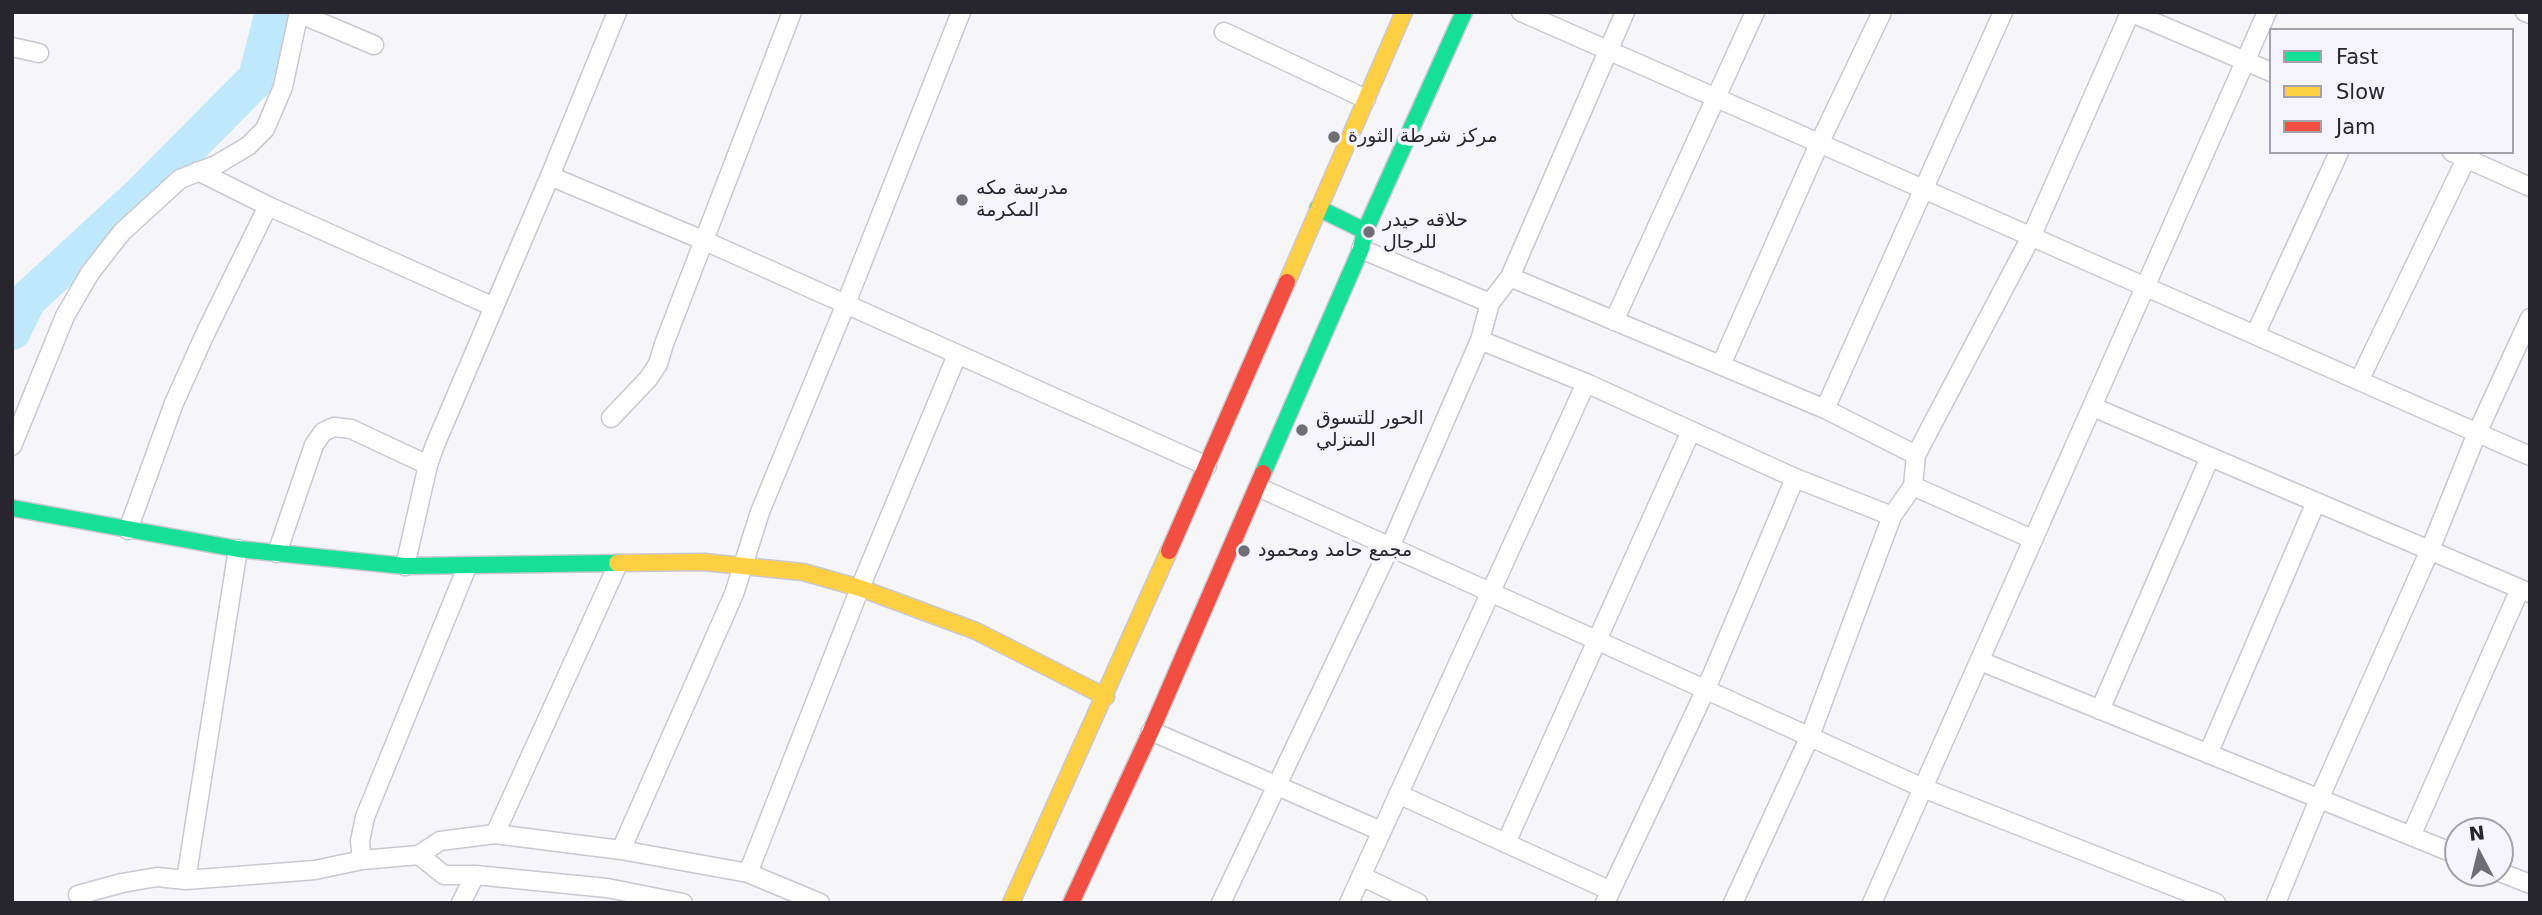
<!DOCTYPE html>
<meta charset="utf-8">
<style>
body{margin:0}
#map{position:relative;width:2542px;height:915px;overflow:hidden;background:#f6f5fa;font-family:"DejaVu Sans",sans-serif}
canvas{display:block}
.frame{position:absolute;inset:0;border:14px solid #27252d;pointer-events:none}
.legend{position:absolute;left:2269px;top:28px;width:245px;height:126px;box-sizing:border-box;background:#f5f3fc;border:2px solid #a3a1a9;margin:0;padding:9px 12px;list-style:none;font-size:21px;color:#27252d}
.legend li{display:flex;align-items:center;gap:14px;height:35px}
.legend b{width:35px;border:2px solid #a3a1a9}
.north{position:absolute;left:2444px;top:817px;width:70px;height:70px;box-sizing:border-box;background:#f5f3fc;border:2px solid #a3a1a9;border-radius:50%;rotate:353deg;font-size:19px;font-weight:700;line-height:28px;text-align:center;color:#27252d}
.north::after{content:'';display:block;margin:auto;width:24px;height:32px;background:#6f6e75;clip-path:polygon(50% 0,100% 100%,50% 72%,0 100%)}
</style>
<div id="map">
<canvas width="2542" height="915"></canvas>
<div class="frame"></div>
<ul class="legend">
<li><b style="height:9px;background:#16e098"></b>Fast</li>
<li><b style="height:9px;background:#ffcf43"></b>Slow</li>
<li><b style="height:9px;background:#f24e42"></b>Jam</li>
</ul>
<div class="north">N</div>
</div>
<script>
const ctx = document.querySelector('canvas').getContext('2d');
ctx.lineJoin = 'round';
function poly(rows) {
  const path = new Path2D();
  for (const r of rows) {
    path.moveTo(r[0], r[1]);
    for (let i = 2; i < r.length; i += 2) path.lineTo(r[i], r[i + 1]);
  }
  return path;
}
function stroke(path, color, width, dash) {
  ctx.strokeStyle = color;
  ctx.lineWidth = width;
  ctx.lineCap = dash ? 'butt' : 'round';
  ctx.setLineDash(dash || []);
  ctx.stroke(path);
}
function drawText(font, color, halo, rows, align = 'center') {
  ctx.font = font + ' "DejaVu Sans","Noto Sans Arabic",sans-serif';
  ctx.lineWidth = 7;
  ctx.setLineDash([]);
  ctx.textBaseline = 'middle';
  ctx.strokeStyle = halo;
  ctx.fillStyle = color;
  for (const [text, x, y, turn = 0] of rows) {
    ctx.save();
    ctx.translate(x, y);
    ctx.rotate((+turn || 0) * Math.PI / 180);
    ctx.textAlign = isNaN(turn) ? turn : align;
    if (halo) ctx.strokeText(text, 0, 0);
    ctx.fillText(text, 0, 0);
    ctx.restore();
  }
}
stroke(poly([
 [12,331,28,299,142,194,257,78,274,12]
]), '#bfe9fa', 38);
const street = poly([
 [1521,12,2530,456],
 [2130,12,2271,72],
 [2525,12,2530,14],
 [298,13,374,45],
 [1224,32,1366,99],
 [12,47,39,53],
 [2452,152,2530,187],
 [198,171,268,206,494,307],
 [550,176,705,241,1207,466],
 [1361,249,1490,303],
 [1510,277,1825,409,1916,455],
 [1614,321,1755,12],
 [2255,335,2339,152],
 [1480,340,1586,383,1795,478,1892,516],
 [1721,365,1819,144,1882,12],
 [2359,381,2466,159],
 [2093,407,2530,593],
 [1825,409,2003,12],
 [611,418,648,379,658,364,664,344,792,12],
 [12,446,65,316,90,273,122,232,180,179,216,165,248,146,265,129,283,87,299,12],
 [1913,486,2032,539],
 [1258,487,1923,788,2216,903],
 [128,530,174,403,206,332,268,206],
 [277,553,314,445,323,432,334,427,351,429,428,465],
 [405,566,428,465,435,445,550,176,617,12],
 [1980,661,2458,855],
 [2100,710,2210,457],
 [1151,731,1381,831],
 [2208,754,2316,502],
 [1398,794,1611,891],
 [495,834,618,564],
 [2411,836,2520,589],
 [1506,843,1691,431],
 [621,850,734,594,760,512,845,306,961,12],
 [419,855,444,875,475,875,607,888,683,903],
 [362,860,360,841,365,817,467,567],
 [2500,872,2530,884],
 [748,873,860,588,957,355],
 [1361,876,1418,903],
 [186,880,238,549],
 [78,895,122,883,157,877,186,880,315,870,362,860,419,855,440,841,495,834,621,850,748,873,820,903],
 [461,903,475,875],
 [1221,903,1390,547,1480,340,1490,303,1510,277,1625,12],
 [1349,903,1586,383],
 [1605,903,1706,689,1795,478],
 [1733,903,1810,736,1892,516,1913,486,1916,455,2031,237,2130,13],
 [1872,903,2267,12],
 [2276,903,2319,799,2430,550,2477,433,2530,318]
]);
const fast = poly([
 [1318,208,1365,231],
 [1263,473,1361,249,1365,231,1464,12],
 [12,508,238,549,405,566,617,563]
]);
const slow = poly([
 [1287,282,1404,12],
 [617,563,704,562,803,572,860,588,976,631,1106,697],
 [1011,903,1169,551]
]);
const jam = poly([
 [1169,551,1287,282],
 [1071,903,1151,731,1263,473]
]);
stroke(street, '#cac8cf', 21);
stroke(fast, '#cac8cf', 19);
stroke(slow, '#cac8cf', 19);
stroke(jam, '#cac8cf', 19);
stroke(street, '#fefefe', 18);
stroke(fast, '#16e098', 16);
stroke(slow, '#ffcf43', 16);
stroke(jam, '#f24e42', 16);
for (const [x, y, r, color] of [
 [1334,137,7,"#6f6e75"],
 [962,200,7,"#6f6e75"],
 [1369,232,7,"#6f6e75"],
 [1302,430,7,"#6f6e75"],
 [1244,551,7,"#6f6e75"]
]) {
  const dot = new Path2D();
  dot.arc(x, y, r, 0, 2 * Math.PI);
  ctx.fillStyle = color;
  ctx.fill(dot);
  stroke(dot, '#f5f3fc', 2.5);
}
drawText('19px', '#27252d', '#f5f3fc', [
 ["مركز شرطة الثورة",1348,137],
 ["مدرسة مكه",976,189],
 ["المكرمة",976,211],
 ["حلاقه حيدر",1383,221],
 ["للرجال",1383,243],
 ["الحور للتسوق",1316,419],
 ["المنزلي",1316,441],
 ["مجمع حامد ومحمود",1258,551]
], 'left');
</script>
